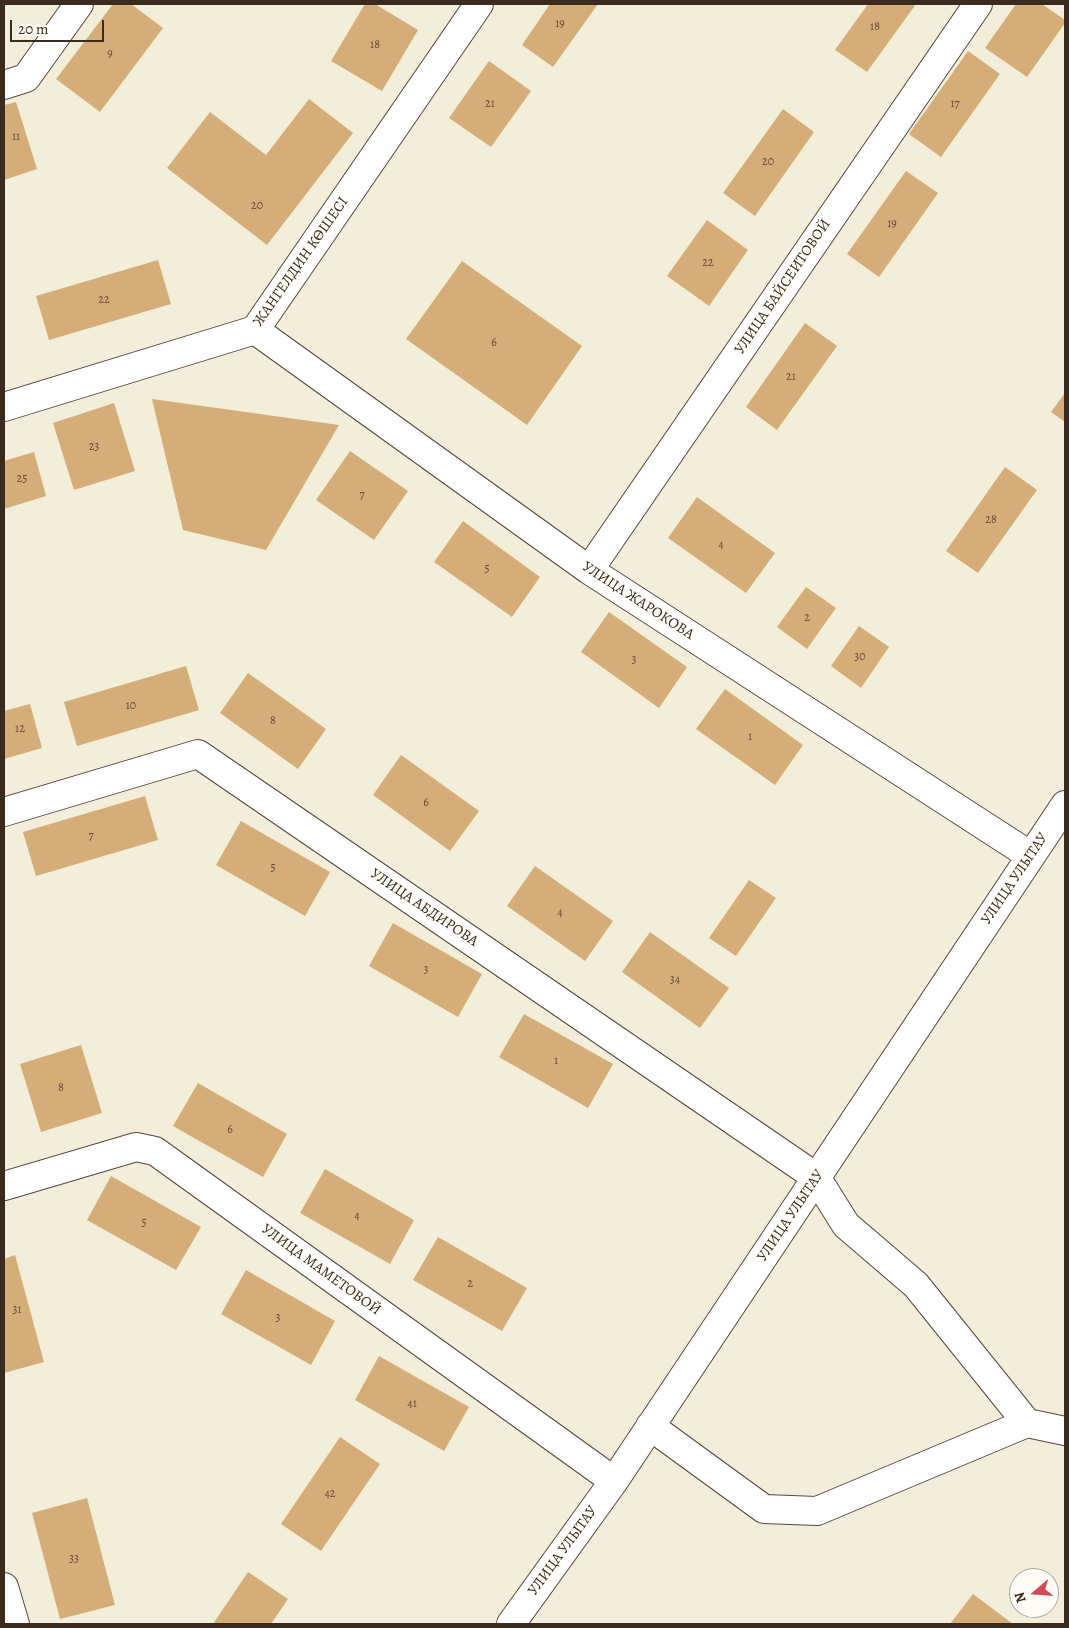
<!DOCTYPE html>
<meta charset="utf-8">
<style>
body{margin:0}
#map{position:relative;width:1069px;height:1628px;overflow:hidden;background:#f2eeda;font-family:Alegreya,serif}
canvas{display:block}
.frame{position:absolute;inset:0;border:5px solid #3b2a1e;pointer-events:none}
.north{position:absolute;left:1009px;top:1568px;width:50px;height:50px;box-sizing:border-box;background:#fdfcf7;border:1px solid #afa8a0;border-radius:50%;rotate:252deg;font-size:14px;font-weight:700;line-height:20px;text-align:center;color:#3b2a1e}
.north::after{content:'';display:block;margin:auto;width:18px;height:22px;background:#d1495b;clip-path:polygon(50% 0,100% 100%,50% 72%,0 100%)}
.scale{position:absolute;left:10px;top:20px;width:94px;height:22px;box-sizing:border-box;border:2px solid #3b2a1e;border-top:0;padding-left:6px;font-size:15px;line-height:18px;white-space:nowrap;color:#3b2a1e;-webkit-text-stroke:4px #fdfcf7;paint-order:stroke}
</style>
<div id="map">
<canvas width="1069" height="1628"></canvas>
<div class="frame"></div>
<div class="north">N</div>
<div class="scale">20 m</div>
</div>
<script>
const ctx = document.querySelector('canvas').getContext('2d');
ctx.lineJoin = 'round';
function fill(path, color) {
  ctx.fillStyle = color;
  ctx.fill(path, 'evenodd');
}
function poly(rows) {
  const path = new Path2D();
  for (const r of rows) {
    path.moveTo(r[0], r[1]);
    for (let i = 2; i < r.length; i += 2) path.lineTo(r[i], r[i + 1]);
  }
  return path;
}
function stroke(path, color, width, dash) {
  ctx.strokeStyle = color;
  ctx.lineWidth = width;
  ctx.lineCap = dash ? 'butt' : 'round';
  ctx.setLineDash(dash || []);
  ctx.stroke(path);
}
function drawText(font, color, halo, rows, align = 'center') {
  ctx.font = font + ' Alegreya,serif';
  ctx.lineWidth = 4;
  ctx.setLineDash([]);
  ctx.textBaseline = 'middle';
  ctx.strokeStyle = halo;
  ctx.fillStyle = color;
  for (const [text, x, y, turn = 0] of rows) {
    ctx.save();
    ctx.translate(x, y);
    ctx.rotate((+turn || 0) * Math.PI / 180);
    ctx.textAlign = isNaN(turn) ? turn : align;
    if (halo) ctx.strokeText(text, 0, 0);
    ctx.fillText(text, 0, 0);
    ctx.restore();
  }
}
fill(poly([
 [113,4,131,4,163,28,100,112,56,79],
 [365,4,375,4,418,30,382,91,331,61],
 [550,4,598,4,553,67,522,45],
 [868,4,916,4,867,72,835,50],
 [1016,4,1042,4,1065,20,1065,23,1027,77,985,48],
 [968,51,1000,74,941,157,909,134],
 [489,61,531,91,491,147,449,118],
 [309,99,353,133,267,245,167,168,210,112,266,155],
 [16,102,37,169,4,180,4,105],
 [783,109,814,132,755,216,723,193],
 [906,171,938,193,879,277,847,254],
 [707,220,748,250,709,306,667,276],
 [158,260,171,304,49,340,36,296],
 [462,261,582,346,527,425,406,339],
 [805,323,837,346,777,430,746,407],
 [1065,393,1065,422,1051,412],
 [152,399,339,425,266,550,183,530],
 [114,403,135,471,74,490,53,423],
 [350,451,408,491,374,540,316,500],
 [34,452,46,496,4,509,4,461],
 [1005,467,1037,490,978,573,946,551],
 [697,497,775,553,746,593,668,538],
 [463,521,540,577,512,617,434,562],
 [806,587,836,608,807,649,777,627],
 [609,612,687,667,659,708,581,652],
 [859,626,889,647,861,688,831,666],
 [186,666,199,710,77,746,64,702],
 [248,673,326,729,298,769,220,713],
 [725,689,803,745,775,785,696,729],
 [30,704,42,748,4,759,4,711],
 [401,755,479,811,450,851,373,795],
 [145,796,158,840,36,876,23,832],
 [241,821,330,872,305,916,216,865],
 [535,866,613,921,585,961,507,906],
 [749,880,776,898,736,956,709,938],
 [393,923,482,974,458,1017,369,966],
 [650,932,729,988,700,1028,622,972],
 [524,1014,613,1064,588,1108,499,1057],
 [81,1045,102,1113,41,1132,20,1064],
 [198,1083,287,1134,263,1177,173,1126],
 [325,1169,414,1220,390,1264,300,1213],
 [111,1176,201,1227,176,1270,87,1220],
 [438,1237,527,1288,502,1331,413,1280],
 [15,1255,44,1362,4,1373,4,1259],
 [246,1270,335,1321,311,1365,221,1314],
 [379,1356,469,1407,444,1451,355,1400],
 [340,1437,380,1464,321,1551,281,1524],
 [87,1498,115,1605,60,1619,32,1513],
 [248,1572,288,1599,271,1624,213,1624],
 [973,1594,1013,1624,950,1624]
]), '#d5ad79');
const minor = poly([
 [4,85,26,78,79,4],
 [255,330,589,570,1031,856],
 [4,407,255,330,479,4],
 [589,570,978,4],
 [4,812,198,754,816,1177,846,1225,916,1285,1027,1423],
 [4,1186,136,1147,155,1151,614,1481],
 [650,1426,764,1509,817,1511,1027,1423,1065,1431],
 [4,1587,15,1624],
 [511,1624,614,1481,1065,805]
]);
stroke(minor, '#56473a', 30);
stroke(minor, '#fff', 28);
drawText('12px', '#624b35', null, [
 ["19",560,24],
 ["18",875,27],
 ["18",375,45],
 ["9",110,54],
 ["21",490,104],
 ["17",955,104],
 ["11",16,137],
 ["20",768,162],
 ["20",257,206],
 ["19",892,224],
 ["22",708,263],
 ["22",104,300],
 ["6",494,343],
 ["21",791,377],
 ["23",94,447],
 ["25",22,479],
 ["7",362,495],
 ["28",991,520],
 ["4",721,545],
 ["5",487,569],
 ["2",807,618],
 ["30",860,657],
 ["3",634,660],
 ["10",131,706],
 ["8",273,721],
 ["12",20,729],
 ["1",750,737],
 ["6",426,803],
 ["7",91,836],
 ["5",273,868],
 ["4",560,913],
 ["3",426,970],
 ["34",675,980],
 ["1",556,1061],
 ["8",61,1088],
 ["6",230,1130],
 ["4",357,1216],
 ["5",144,1223],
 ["2",470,1284],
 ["31",17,1310],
 ["3",278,1318],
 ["41",412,1404],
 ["42",330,1494],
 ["33",74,1559]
]);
drawText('15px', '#3b2a1e', '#fdfcf7', [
 ["ЖАНГЕЛДИН КӨШЕСІ",301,262,-55],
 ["УЛИЦА БАЙСЕИТОВОЙ",783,287,-56],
 ["УЛИЦА ЖАРОКОВА",638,601,33],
 ["УЛИЦА УЛЫТАУ",1015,879,-56],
 ["УЛИЦА АБДИРОВА",424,908,34],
 ["УЛИЦА УЛЫТАУ",791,1216,-56],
 ["УЛИЦА МАМЕТОВОЙ",321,1270,36],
 ["УЛИЦА УЛЫТАУ",563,1551,-54]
]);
</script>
